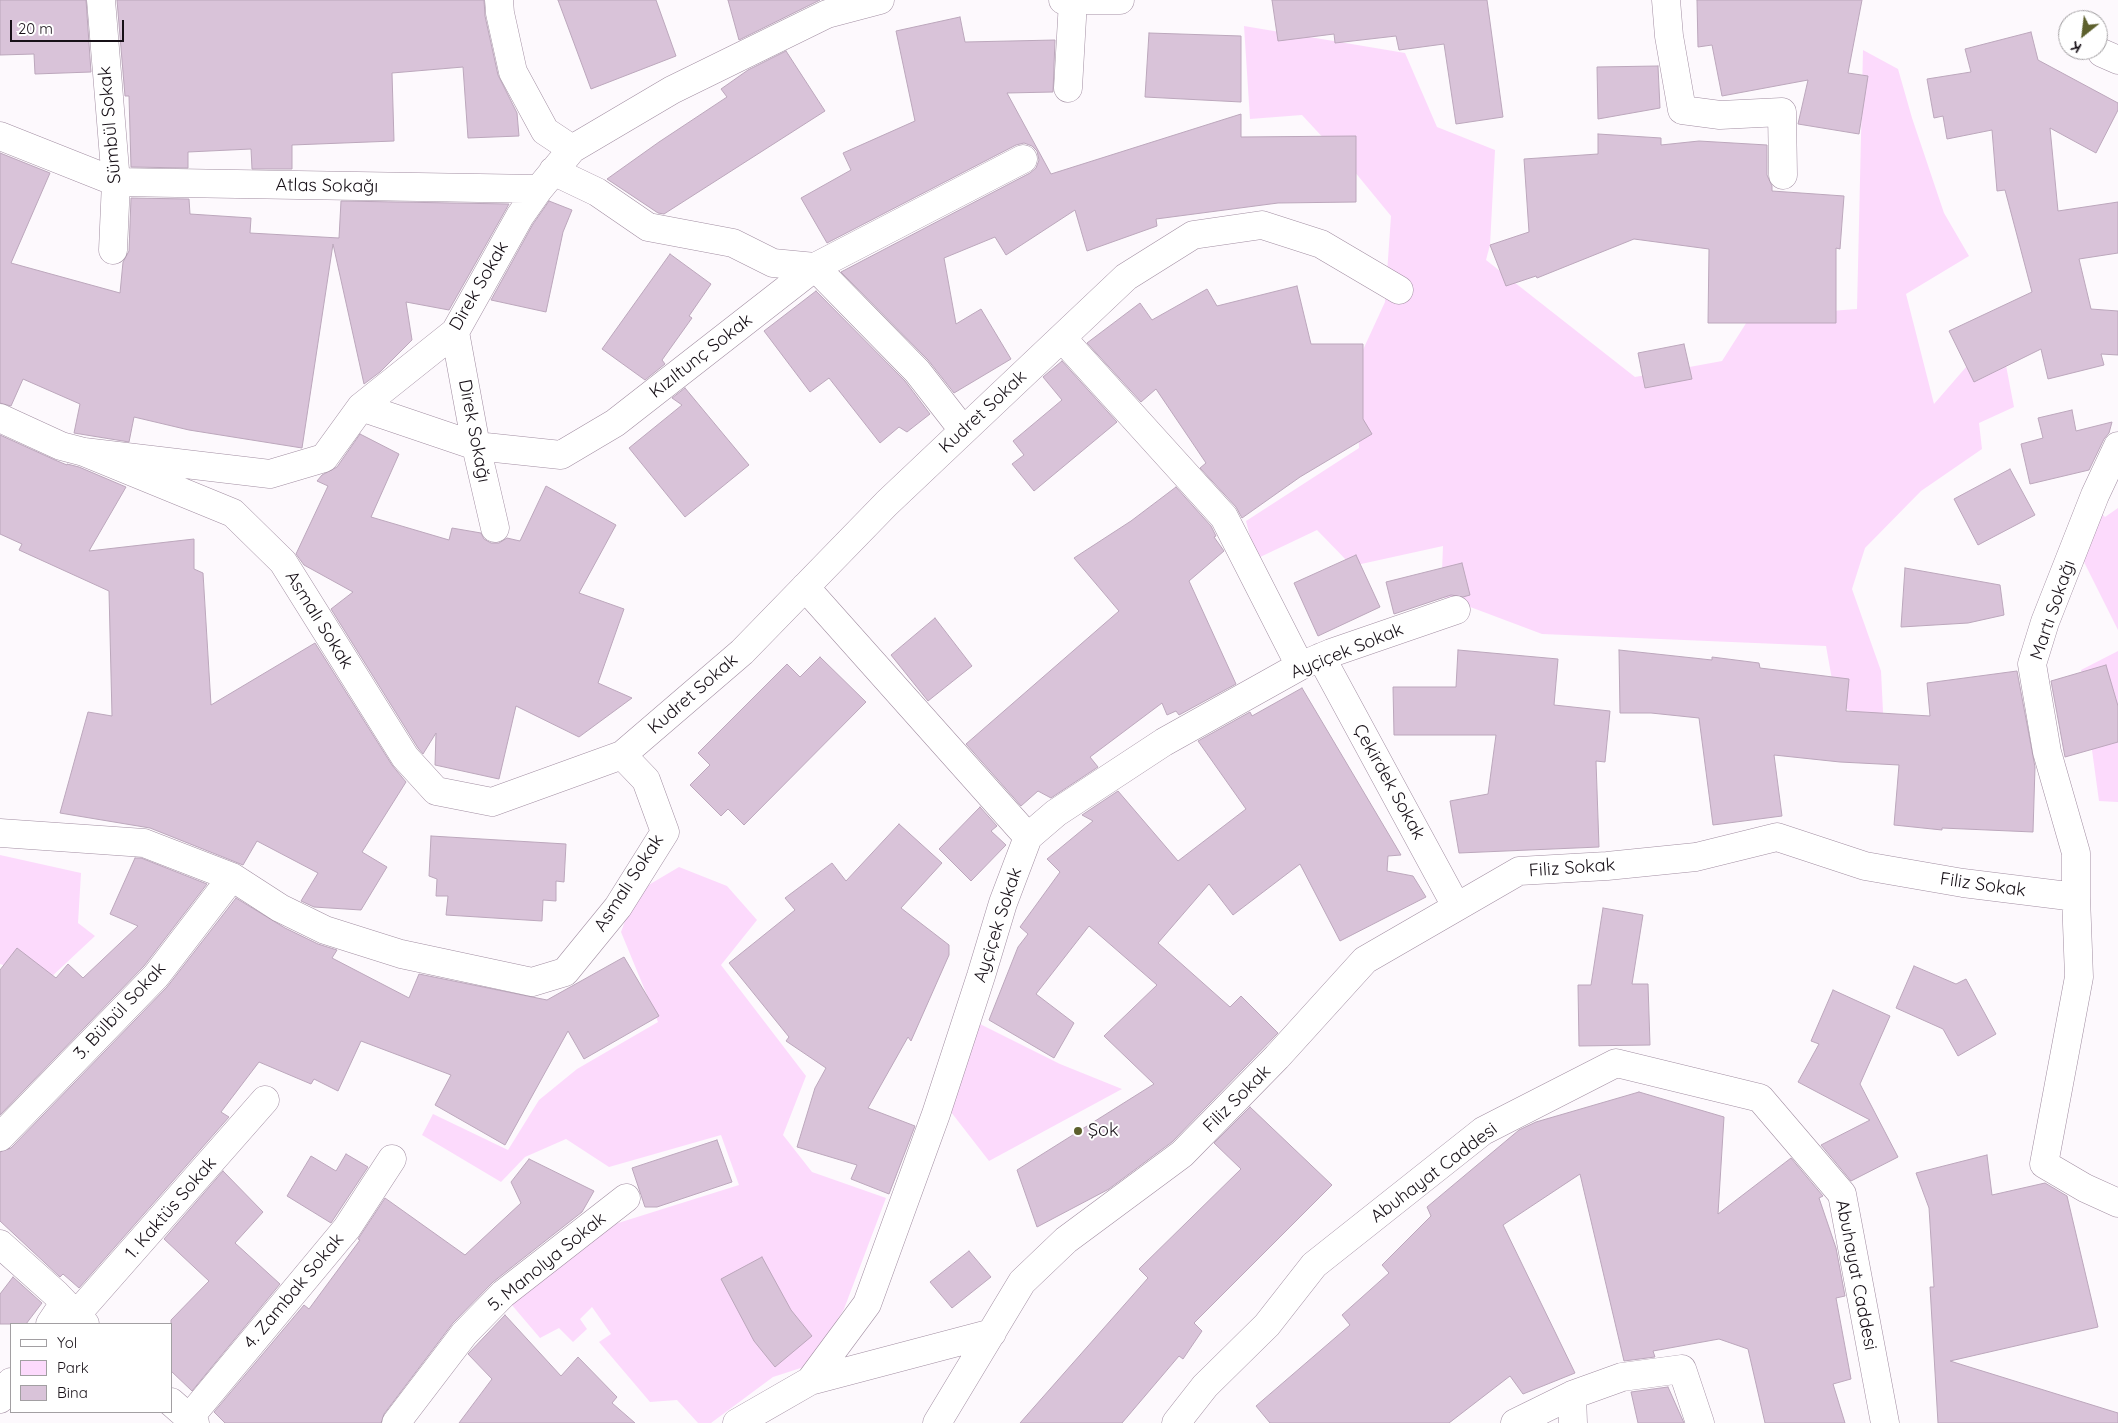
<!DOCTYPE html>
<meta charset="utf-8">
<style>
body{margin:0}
#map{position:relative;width:2118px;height:1423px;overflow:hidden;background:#fdf9fd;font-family:Quicksand,sans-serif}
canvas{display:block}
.legend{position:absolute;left:10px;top:1323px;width:162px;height:90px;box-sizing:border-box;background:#fff;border:1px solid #a29fa2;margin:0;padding:6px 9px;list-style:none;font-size:15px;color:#171017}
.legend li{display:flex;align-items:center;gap:10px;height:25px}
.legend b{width:25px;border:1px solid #a29fa2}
.north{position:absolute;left:2058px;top:10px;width:50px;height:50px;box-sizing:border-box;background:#fff;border:1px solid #a29fa2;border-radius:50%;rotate:209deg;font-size:14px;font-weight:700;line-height:20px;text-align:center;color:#171017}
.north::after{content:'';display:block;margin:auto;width:18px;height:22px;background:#5d602d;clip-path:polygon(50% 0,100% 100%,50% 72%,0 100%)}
.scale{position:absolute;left:10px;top:20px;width:114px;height:22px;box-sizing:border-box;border:2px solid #171017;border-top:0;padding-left:6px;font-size:15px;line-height:18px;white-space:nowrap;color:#171017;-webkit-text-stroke:4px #fff;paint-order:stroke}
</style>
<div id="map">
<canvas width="2118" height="1423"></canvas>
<ul class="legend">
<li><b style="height:6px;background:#fff"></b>Yol</li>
<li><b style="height:14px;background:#fcdafc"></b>Park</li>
<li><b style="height:14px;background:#d9c3d9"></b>Bina</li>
</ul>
<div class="north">K</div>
<div class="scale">20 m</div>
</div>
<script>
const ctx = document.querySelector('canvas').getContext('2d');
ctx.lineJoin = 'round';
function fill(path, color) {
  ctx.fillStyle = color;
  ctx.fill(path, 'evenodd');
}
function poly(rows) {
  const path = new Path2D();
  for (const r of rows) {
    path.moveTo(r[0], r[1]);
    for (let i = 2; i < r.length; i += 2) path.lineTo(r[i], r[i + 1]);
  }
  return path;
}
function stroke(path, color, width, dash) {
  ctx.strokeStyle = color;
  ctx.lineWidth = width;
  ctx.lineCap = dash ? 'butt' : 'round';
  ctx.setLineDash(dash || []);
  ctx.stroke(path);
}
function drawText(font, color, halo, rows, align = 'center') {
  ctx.font = font + ' Quicksand,sans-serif';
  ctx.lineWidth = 4;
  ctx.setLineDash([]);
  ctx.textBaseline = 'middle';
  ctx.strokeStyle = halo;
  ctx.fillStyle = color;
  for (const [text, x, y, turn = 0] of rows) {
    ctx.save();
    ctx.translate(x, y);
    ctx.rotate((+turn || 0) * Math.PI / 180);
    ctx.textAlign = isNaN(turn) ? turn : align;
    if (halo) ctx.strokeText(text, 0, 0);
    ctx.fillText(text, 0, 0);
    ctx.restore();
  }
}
fill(poly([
 [1244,26,1405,53,1437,127,1495,150,1490,245,1486,260,1635,377,1722,361,1750,317,1857,309,1863,50,1898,69,1912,118,1944,213,1969,256,1906,294,1934,404,1999,329,2014,407,1979,423,1982,449,1921,491,1865,548,1852,589,1881,671,1884,732,1836,702,1826,646,1542,634,1441,596,1443,546,1352,566,1317,530,1256,559,1246,521,1359,448,1356,365,1385,302,1391,216,1354,171,1302,115,1250,119],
 [2081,493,2105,517,2118,508,2118,630,2076,546],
 [2118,651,2118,802,2099,801,2081,670],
 [0,855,81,873,78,923,95,936,49,979,0,964],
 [679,867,727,886,757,920,721,965,806,1076,783,1135,812,1172,886,1198,844,1309,810,1365,773,1377,711,1423,698,1423,677,1400,650,1402,599,1342,611,1334,592,1307,580,1319,587,1329,573,1342,559,1328,540,1338,511,1304,615,1224,739,1185,721,1135,609,1167,566,1139,525,1157,501,1182,422,1135,433,1114,508,1150,539,1100,577,1069,658,1022,621,932,635,893],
 [972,1020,1060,1064,1122,1089,989,1161,944,1103]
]), '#fcdafc');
const building = poly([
 [0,0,86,0,91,72,35,74,34,54,0,55,0,0],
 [117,0,484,0,485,16,498,75,517,113,519,136,468,138,463,67,392,73,394,141,292,145,292,169,252,169,251,149,188,152,188,168,131,167,129,96,125,96,117,0],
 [558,0,656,0,676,56,591,89,558,0],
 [728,0,820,0,739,40,728,0],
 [1272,0,1487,0,1503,117,1456,124,1444,44,1399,50,1396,36,1335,43,1334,34,1278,41,1272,0],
 [1697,0,1862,0,1848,73,1868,76,1859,134,1798,124,1808,80,1722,96,1712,45,1698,47,1697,0],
 [960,17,965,42,1055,40,1053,92,1007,93,1051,174,1241,114,1241,137,1356,136,1356,202,1278,203,1156,219,1157,226,1087,251,1075,210,1006,255,995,237,944,258,956,324,981,309,1011,359,954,393,928,360,841,272,1030,173,1036,168,1039,160,1037,151,1032,146,1024,143,1016,145,827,243,801,198,851,170,843,153,915,121,896,31,960,17],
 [2031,32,2038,60,2118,103,2118,110,2096,153,2050,128,2058,211,2118,202,2118,253,2079,259,2091,309,2118,311,2118,355,2101,354,2104,365,2048,379,2041,349,1974,382,1949,331,2032,292,2005,190,1997,191,1992,130,1947,139,1943,116,1934,118,1927,79,1971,72,1965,49,2031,32],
 [1149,33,1241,36,1241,102,1145,97,1149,33],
 [786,51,825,111,664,214,658,213,607,179,659,142,727,97,721,89,748,70,786,51],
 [1658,66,1660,108,1598,119,1597,67,1658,66],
 [1598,134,1661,138,1661,145,1699,141,1767,145,1767,175,1772,186,1772,191,1844,196,1840,249,1836,248,1836,323,1708,323,1709,249,1634,239,1537,278,1536,276,1506,286,1490,245,1529,232,1524,159,1598,154,1598,134],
 [0,153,50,173,11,263,120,293,123,262,129,251,131,198,189,199,190,214,251,218,250,233,339,238,341,201,509,204,449,310,406,302,412,340,380,372,364,384,333,244,302,448,189,430,134,417,129,442,74,433,80,404,23,379,11,406,0,403,0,153],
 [549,201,572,210,563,232,546,312,491,300,533,224,549,201],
 [670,254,711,284,689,316,692,318,662,360,665,364,645,380,602,349,670,254],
 [1297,286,1311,344,1363,344,1363,419,1372,434,1300,477,1242,518,1236,507,1200,468,1206,463,1156,389,1141,402,1087,343,1140,303,1152,320,1207,289,1217,306,1297,286],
 [816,291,905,381,930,414,907,432,899,427,880,443,829,378,810,392,764,331,816,291],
 [1684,344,1692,379,1645,388,1638,353,1684,344],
 [1062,361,1117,422,1034,491,1012,464,1024,455,1013,441,1062,400,1043,377,1062,361],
 [685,388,749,465,685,517,629,448,682,405,672,398,685,388],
 [2072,410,2076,431,2112,422,2109,433,2104,439,2089,470,2030,484,2021,444,2043,438,2038,418,2072,410],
 [360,434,399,454,371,517,449,540,452,528,481,533,484,539,491,543,499,543,507,538,520,541,546,486,616,525,579,593,624,609,598,683,632,698,579,737,516,706,499,779,435,765,436,733,423,754,418,748,331,609,353,592,304,565,296,554,328,486,317,481,322,475,337,467,360,434],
 [0,435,55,460,67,465,67,464,79,467,126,487,89,551,194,539,194,569,203,573,211,705,315,643,392,765,406,782,362,852,387,867,361,910,314,907,301,901,318,873,257,841,243,865,150,828,60,813,88,712,112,716,109,591,19,550,22,544,0,534,0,435],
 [2010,469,2035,515,1978,545,1954,499,2010,469],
 [1176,487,1211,526,1216,536,1214,537,1224,551,1189,581,1236,684,1179,715,1176,711,1167,715,1162,703,1090,757,1098,767,1051,798,1038,791,1021,806,966,744,1119,611,1074,558,1131,521,1176,487],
 [1356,555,1380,607,1318,636,1294,583,1356,555],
 [1462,563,1470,595,1463,597,1451,595,1394,614,1386,582,1462,563],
 [1905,568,2000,585,2004,615,1968,623,1901,627,1905,568],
 [935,618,972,666,928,701,891,655,935,618],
 [1458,650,1558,659,1554,705,1610,711,1605,762,1596,761,1599,847,1459,853,1450,801,1488,794,1496,735,1394,735,1393,687,1456,687,1458,650],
 [1619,650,1712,660,1712,657,1759,663,1760,668,1849,679,1846,711,1930,716,1927,683,2017,671,2035,767,2033,832,1942,828,1942,830,1894,825,1899,765,1840,762,1774,755,1782,816,1713,825,1699,718,1651,713,1620,713,1619,650],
 [820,657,866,702,744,825,728,809,721,816,690,785,710,765,698,753,787,664,800,677,820,657],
 [2106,665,2118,706,2118,742,2065,757,2051,681,2106,665],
 [1302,688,1401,855,1388,856,1387,871,1413,876,1426,897,1340,941,1300,864,1233,915,1209,884,1158,943,1230,1007,1241,996,1278,1033,1172,1142,1109,1189,1037,1227,1017,1170,1154,1084,1104,1036,1157,985,1089,926,1036,994,1074,1023,1054,1058,989,1020,1018,947,1028,934,1020,927,1060,872,1047,859,1093,821,1082,815,1118,791,1178,861,1246,809,1198,741,1250,712,1252,716,1302,688],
 [980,807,997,826,991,831,1006,845,971,881,939,849,980,807],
 [899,824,942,863,901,908,949,945,949,955,911,1041,908,1037,868,1108,915,1126,889,1194,851,1179,857,1165,797,1147,815,1088,826,1068,786,1041,789,1037,729,963,795,910,785,898,832,863,846,881,899,824],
 [431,836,566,844,564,882,556,881,556,901,543,900,542,921,446,915,448,896,436,896,437,879,429,876,431,836],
 [135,858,141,858,207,884,144,966,0,1115,0,970,17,948,56,978,68,964,83,978,138,926,110,914,135,858],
 [236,898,285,928,318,944,337,950,332,958,409,998,419,974,547,1000,624,957,659,1016,584,1059,568,1031,505,1145,435,1105,451,1075,361,1041,338,1091,314,1079,311,1084,259,1062,221,1112,229,1117,79,1288,63,1274,60,1277,0,1221,0,1152,11,1148,167,987,236,898],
 [1603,908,1643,915,1632,984,1648,984,1650,1045,1579,1046,1578,985,1591,985,1603,908],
 [1914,966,1956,984,1966,979,1996,1034,1958,1056,1943,1029,1896,1008,1914,966],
 [1833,990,1890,1016,1860,1084,1898,1157,1851,1181,1821,1145,1870,1120,1798,1082,1819,1044,1811,1041,1833,990],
 [1639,1092,1724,1117,1718,1214,1791,1158,1823,1196,1819,1198,1836,1248,1845,1296,1836,1298,1851,1379,1833,1384,1845,1423,1765,1423,1748,1349,1719,1339,1653,1351,1655,1357,1624,1361,1580,1174,1503,1225,1575,1373,1523,1394,1510,1376,1449,1423,1270,1423,1256,1406,1350,1325,1342,1315,1389,1273,1382,1265,1431,1216,1427,1207,1519,1130,1536,1122,1639,1092],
 [1250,1107,1332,1185,1194,1323,1202,1331,1183,1359,1179,1356,1122,1423,1020,1423,1148,1278,1139,1269,1241,1169,1214,1143,1250,1107],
 [717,1140,732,1182,657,1207,645,1207,632,1168,717,1140],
 [346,1154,368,1167,331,1223,287,1196,311,1156,336,1171,346,1154],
 [1987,1155,1992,1195,2045,1183,2067,1196,2098,1327,1950,1361,2118,1413,2118,1423,1938,1423,1930,1287,1934,1287,1929,1208,1916,1173,1987,1155],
 [529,1159,594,1191,582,1212,493,1282,453,1323,384,1414,381,1423,225,1423,214,1412,304,1305,309,1309,360,1240,358,1239,385,1198,465,1255,521,1203,511,1182,529,1159],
 [223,1171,263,1212,235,1243,280,1284,192,1391,171,1371,171,1320,209,1281,164,1239,223,1171],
 [969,1251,991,1277,952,1308,930,1282,969,1251],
 [762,1257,791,1310,812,1336,775,1367,754,1341,721,1279,762,1257],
 [13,1277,42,1303,26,1324,0,1324,0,1294,13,1277],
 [505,1315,561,1376,578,1357,617,1397,612,1403,635,1423,459,1423,492,1379,468,1354,505,1315],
 [1668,1387,1684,1423,1638,1423,1631,1392,1668,1387]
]);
fill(building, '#d9c3d9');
stroke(building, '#bca7bc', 1);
const minor = poly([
 [101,0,116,182,113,250],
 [499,0,500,13,513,72,545,131,572,149],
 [1063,0,1120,0],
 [1666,0,1669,36,1682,110,1720,115,1782,112,1783,175],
 [2102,53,2118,60],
 [1068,88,1073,1],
 [0,136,116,182,539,189],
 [553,171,597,192,648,227,733,243,773,263,815,267,917,371,963,430],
 [455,332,476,446,495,528],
 [1062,338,1224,517,1300,666],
 [361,407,476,446,561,455,615,423,815,267,1023,159],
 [0,418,61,446,84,452,270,474,324,458,361,407,455,332,520,216,539,189,572,149,672,90,827,14,880,0],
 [84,452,233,513,283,562,405,757,436,791,492,802,622,755,742,652,887,503,1126,277,1193,235,1262,225,1321,244,1399,290],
 [805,587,1028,837],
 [1321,657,1456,906],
 [0,833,144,843,232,877,280,908,325,930,401,954,532,982,565,972,618,907,665,832,646,780,622,755],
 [2076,897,2076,853,2047,752,2032,664,2045,622,2095,495,2118,446],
 [0,1137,156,976,232,877],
 [0,1244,56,1294,85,1324],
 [76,1315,265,1100],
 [50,1324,64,1303],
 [810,1381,992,1333],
 [1572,1395,1573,1423],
 [0,1399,11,1382],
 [171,1402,195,1423],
 [189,1418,347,1228,392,1159],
 [396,1423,464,1334,503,1294,626,1198],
 [737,1423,810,1381,867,1304,936,1114,981,976,1003,903,1028,837,1056,813,1164,742,1300,666,1331,653,1456,610],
 [937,1423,1022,1282,1066,1240,1182,1154,1277,1057,1365,960,1519,871,1607,866,1696,857,1777,837,1865,866,1963,883,2076,897,2079,977,2044,1164,2085,1188,2118,1203],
 [1176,1423,1205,1386,1267,1325,1314,1265,1483,1131,1616,1063,1760,1098,1842,1194,1885,1423],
 [1515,1423,1572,1395,1622,1377,1682,1369,1700,1423]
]);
stroke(minor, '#a28ea2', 29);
stroke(minor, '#fff', 28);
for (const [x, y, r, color] of [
 [1078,1131,5,"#5d602d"]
]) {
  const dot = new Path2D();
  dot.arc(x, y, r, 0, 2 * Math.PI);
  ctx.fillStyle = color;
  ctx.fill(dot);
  stroke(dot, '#fff', 2);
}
drawText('18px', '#171017', '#fff', [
 ["Sümbül Sokak",110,125,-95],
 ["Atlas Sokağı",327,186,1],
 ["Direk Sokak",479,286,-60],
 ["Kızıltunç Sokak",701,356,-38],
 ["Kudret Sokak",983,412,-43],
 ["Direk Sokağı",474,431,79],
 ["Martı Sokağı",2053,610,-71],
 ["Asmalı Sokak",319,620,58],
 ["Ayçiçek Sokak",1347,651,-22],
 ["Kudret Sokak",693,694,-41],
 ["Çekirdek Sokak",1389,782,61],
 ["Filiz Sokak",1572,868,-4],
 ["Asmalı Sokak",629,883,-57],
 ["Filiz Sokak",1983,885,8],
 ["Ayçiçek Sokak",998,925,-72],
 ["3. Bülbül Sokak",120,1011,-47],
 ["Filiz Sokak",1237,1099,-45],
 ["Abuhayat Caddesi",1434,1173,-37],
 ["1. Kaktüs Sokak",171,1208,-49],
 ["5. Manolya Sokak",547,1262,-39],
 ["Abuhayat Caddesi",1856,1275,79],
 ["4. Zambak Sokak",294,1291,-50]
]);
drawText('18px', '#171017', '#fff', [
 ["Şok",1088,1131]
], 'left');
</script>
